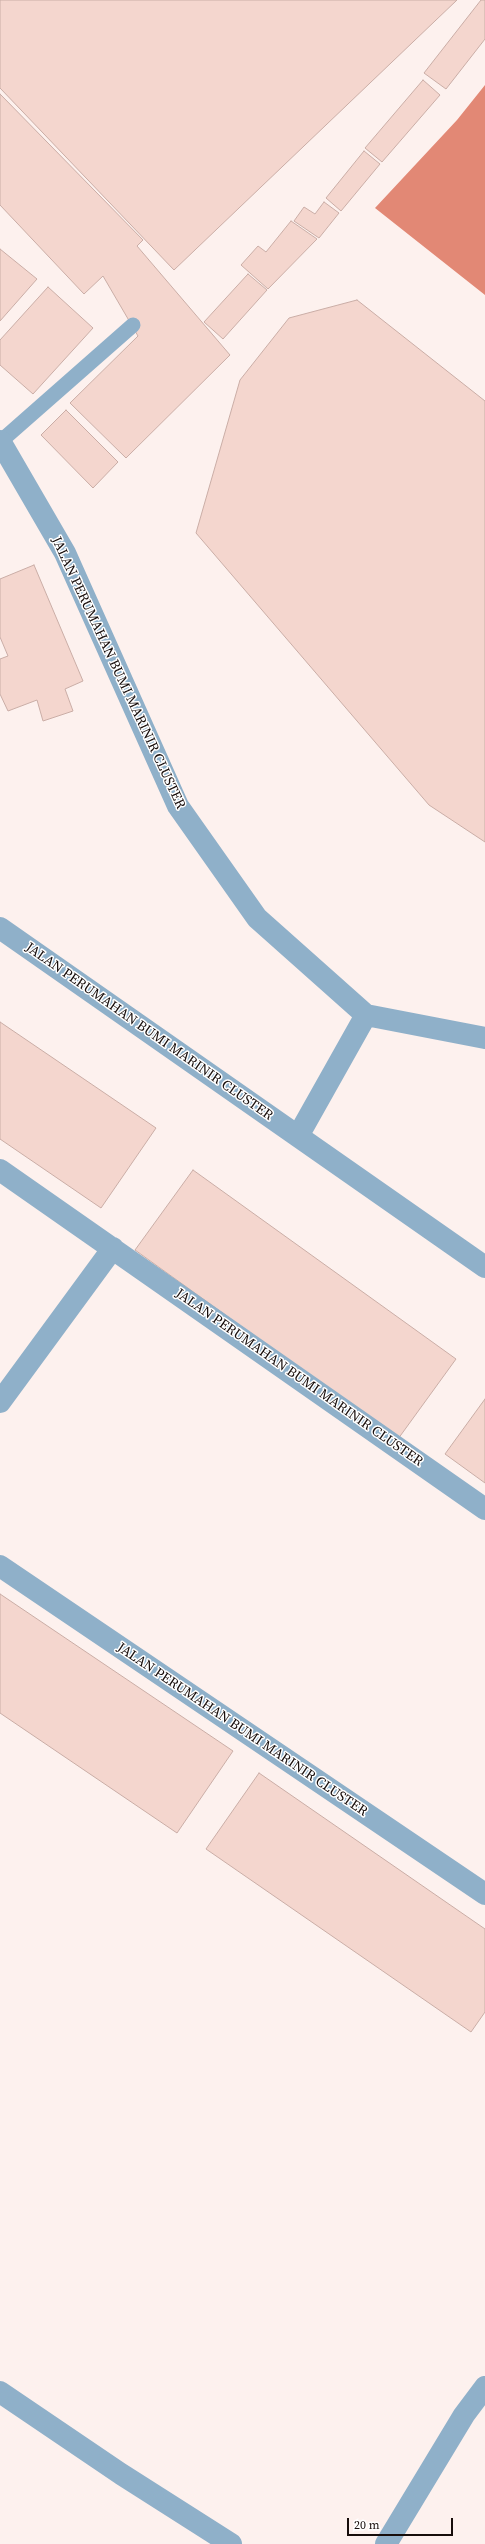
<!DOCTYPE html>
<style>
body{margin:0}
#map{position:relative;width:485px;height:2544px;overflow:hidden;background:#fdf1ee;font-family:"Source Serif 4",serif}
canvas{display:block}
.scale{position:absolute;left:347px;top:2518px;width:106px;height:18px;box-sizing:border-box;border:2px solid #170d0b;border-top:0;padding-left:5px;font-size:12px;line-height:14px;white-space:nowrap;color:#170d0b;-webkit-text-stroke:3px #fff;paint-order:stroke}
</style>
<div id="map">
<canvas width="485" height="2544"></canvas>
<div class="scale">20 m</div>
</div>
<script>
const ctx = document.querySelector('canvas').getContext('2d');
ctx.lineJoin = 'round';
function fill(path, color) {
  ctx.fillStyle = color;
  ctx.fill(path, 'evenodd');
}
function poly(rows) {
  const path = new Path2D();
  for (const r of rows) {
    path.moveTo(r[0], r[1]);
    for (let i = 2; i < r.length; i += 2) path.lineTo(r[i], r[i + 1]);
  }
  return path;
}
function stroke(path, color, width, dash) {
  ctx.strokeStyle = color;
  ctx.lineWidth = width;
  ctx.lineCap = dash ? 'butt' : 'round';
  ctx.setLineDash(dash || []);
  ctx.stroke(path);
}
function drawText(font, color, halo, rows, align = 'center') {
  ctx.font = font + ' "Source Serif 4",serif';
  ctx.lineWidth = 3;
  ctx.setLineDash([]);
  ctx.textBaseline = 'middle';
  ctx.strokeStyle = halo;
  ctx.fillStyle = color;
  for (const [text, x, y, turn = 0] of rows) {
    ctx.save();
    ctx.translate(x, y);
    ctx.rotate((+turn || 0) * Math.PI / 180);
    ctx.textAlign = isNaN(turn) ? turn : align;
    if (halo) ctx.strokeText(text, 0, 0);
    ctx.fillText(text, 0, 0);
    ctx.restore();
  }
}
fill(poly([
 [485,85,485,295,375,208,457,120]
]), '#e28875');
const building = poly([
 [0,0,457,0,174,270,0,88,0,0],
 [481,0,485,0,485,39,446,89,424,73,481,0],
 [423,80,440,95,382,162,365,148,423,80],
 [0,94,143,240,137,246,230,355,126,458,70,403,138,336,103,276,84,294,0,205,0,94],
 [364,151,380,164,341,211,326,198,364,151],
 [324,202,339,213,319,238,294,221,304,207,315,214,324,202],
 [291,221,317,239,268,289,241,265,258,246,266,252,291,221],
 [0,249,37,279,0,321,0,249],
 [248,274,267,290,223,339,204,322,248,274],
 [48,287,93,328,33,394,0,365,0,340,48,287],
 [357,300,485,401,485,842,429,805,196,533,240,380,289,318,357,300],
 [66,410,118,462,93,488,41,435,66,410],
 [34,565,83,681,65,689,73,711,43,721,37,700,8,711,0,694,0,659,8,656,0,637,0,579,34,565],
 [0,1022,156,1128,101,1208,0,1139,0,1022],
 [193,1170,456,1359,398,1439,135,1250,193,1170],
 [485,1399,485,1483,445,1454,485,1399],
 [0,1594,233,1751,177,1833,0,1713,0,1594],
 [259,1773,485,1929,485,2012,471,2032,206,1849,259,1773]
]);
fill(building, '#f4d6ce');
stroke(building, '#caada6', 1);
stroke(poly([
 [1,441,133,325]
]), '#8fb0c9', 15);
stroke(poly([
 [0,441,65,553,178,806,257,918,366,1015,485,1038],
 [0,928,485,1267],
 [298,1136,366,1015],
 [0,1170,485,1509],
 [0,1402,113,1248],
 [0,1566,485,1894],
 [0,2392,121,2474,231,2544],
 [386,2544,464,2415,485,2387]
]), '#8fb0c9', 22);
drawText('14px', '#170d0b', '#fff', [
 ["JALAN PERUMAHAN BUMI MARINIR CLUSTER",118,673,65],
 ["JALAN PERUMAHAN BUMI MARINIR CLUSTER",149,1032,35],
 ["JALAN PERUMAHAN BUMI MARINIR CLUSTER",299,1378,35],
 ["JALAN PERUMAHAN BUMI MARINIR CLUSTER",242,1730,34]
]);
</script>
